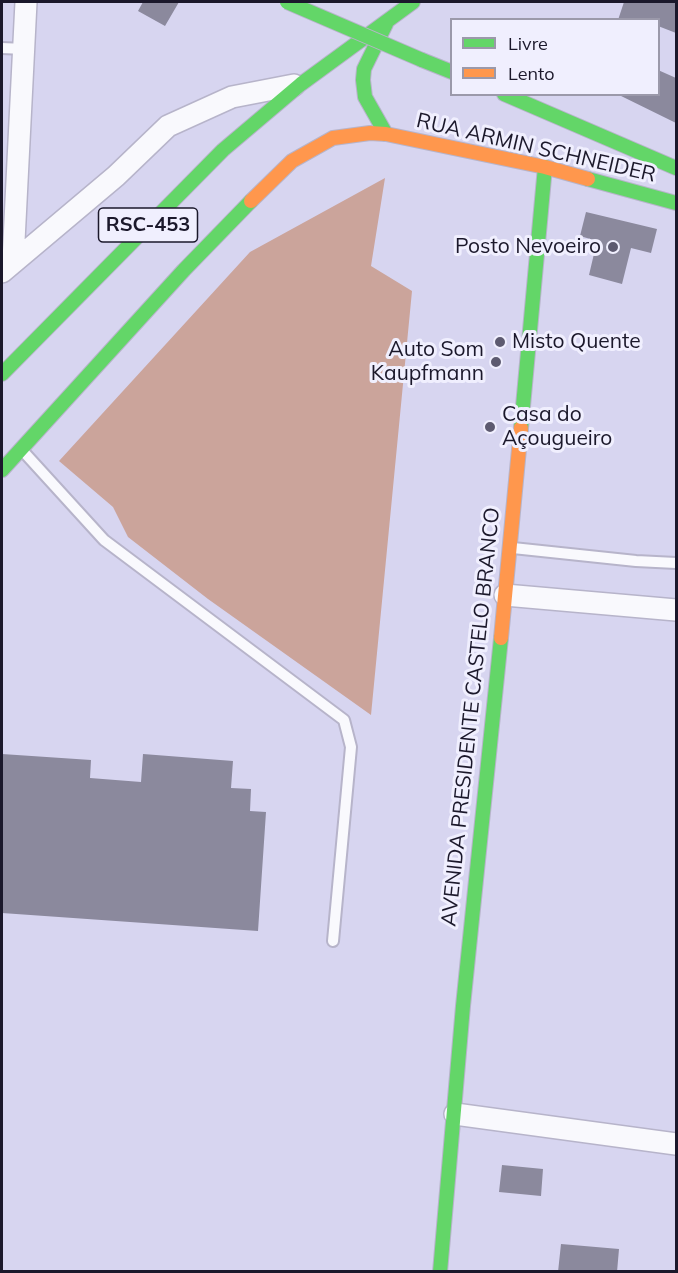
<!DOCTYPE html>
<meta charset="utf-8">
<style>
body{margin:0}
#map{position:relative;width:678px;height:1273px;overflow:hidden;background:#d7d5f0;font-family:Mulish,sans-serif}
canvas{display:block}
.frame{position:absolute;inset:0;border:3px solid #1b182b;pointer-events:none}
.legend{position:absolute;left:450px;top:18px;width:210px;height:78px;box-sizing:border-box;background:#f0effe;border:2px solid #9b99aa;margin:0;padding:8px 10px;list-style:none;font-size:18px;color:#1b182b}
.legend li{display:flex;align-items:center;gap:12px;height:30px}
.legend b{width:30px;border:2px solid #9b99aa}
</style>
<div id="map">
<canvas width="678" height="1273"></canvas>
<div class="frame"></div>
<ul class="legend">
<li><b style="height:8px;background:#63d668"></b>Livre</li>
<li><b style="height:8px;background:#ff974d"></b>Lento</li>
</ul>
</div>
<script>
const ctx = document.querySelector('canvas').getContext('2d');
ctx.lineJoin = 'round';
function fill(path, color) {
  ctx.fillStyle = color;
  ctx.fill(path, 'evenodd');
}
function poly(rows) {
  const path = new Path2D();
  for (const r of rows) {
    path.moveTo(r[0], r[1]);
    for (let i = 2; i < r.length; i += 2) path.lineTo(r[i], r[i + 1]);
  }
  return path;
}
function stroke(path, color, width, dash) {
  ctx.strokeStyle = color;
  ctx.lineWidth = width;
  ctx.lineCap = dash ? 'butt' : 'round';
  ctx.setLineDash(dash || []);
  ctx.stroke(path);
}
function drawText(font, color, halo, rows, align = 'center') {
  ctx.font = font + ' Mulish,sans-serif';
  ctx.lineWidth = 6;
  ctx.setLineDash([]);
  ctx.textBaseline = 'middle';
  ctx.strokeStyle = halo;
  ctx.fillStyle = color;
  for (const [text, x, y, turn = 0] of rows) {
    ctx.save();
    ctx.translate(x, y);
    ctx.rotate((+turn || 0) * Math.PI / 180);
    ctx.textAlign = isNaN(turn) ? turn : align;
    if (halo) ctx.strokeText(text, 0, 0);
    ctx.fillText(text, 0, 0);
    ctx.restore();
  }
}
fill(poly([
 [385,178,371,266,412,291,371,715,208,599,128,537,113,507,59,461,250,252]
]), '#cba49b');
fill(poly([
 [143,2,179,2,165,26,138,11],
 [624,2,676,2,676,33,658,26,658,20,618,20],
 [658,70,676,78,676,123,617,94,658,94],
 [586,212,657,229,651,253,631,248,622,284,589,275,597,241,580,236],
 [2,754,91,760,90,778,141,782,143,754,233,761,231,788,251,789,250,811,266,812,258,931,2,913],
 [502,1165,543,1169,541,1196,499,1192],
 [561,1244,619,1249,617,1272,558,1272]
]), '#8b899d');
const lane = poly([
 [2,48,24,49],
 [22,450,104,540,344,720,351,747,333,941],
 [513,548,636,561,676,563]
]);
const street = poly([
 [13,261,26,2],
 [2,272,116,176,168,126,232,97,294,85],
 [505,595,676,610],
 [455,1114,676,1144]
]);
const fast = poly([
 [386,24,364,69,363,80,365,97,386,134],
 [422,60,452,72],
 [504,94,676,168],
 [588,179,676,203],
 [2,374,223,150,301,84,413,2],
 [521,428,545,167],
 [2,470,184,270,251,201],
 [440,1272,463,1006,501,638]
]);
const slow = poly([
 [251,201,292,161,333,138,370,133,386,134,545,167,588,179],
 [501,638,521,428]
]);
stroke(lane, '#b7b4ca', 14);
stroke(street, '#b7b4ca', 24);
stroke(fast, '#b7b4ca', 16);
stroke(slow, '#b7b4ca', 16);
stroke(lane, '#f9f9fd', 10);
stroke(street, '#f9f9fd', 21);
stroke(fast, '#63d668', 14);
stroke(slow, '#ff974d', 14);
const fastBridge = poly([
 [287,2,422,60]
]);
stroke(fastBridge, '#b7b4ca', 16, []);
stroke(fastBridge, '#63d668', 14);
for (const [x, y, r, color] of [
 [613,247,6,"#5d5a70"],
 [500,342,6,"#5d5a70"],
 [496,362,6,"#5d5a70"],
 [490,427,6,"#5d5a70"]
]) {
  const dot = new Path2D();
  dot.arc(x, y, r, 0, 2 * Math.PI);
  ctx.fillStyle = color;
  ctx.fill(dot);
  stroke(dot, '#f0effe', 2);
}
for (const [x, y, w] of [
 [148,225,99]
]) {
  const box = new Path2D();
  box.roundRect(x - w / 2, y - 17, w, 34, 4.5);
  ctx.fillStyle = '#f0effe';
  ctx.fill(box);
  stroke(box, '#1b182b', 1.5);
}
drawText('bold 20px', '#1b182b', null, [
 ["RSC-453",148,225]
]);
drawText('21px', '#1b182b', '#f0effe', [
 ["RUA ARMIN SCHNEIDER",536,148,13],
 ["AVENIDA PRESIDENTE CASTELO BRANCO",471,717,-84]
]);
drawText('21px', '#1b182b', '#f0effe', [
 ["Posto Nevoeiro",601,247],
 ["Misto Quente",512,342,"left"],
 ["Auto Som",484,350],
 ["Kaupfmann",484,374],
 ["Casa do",502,415,"left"],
 ["Açougueiro",502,439,"left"]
], 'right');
</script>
